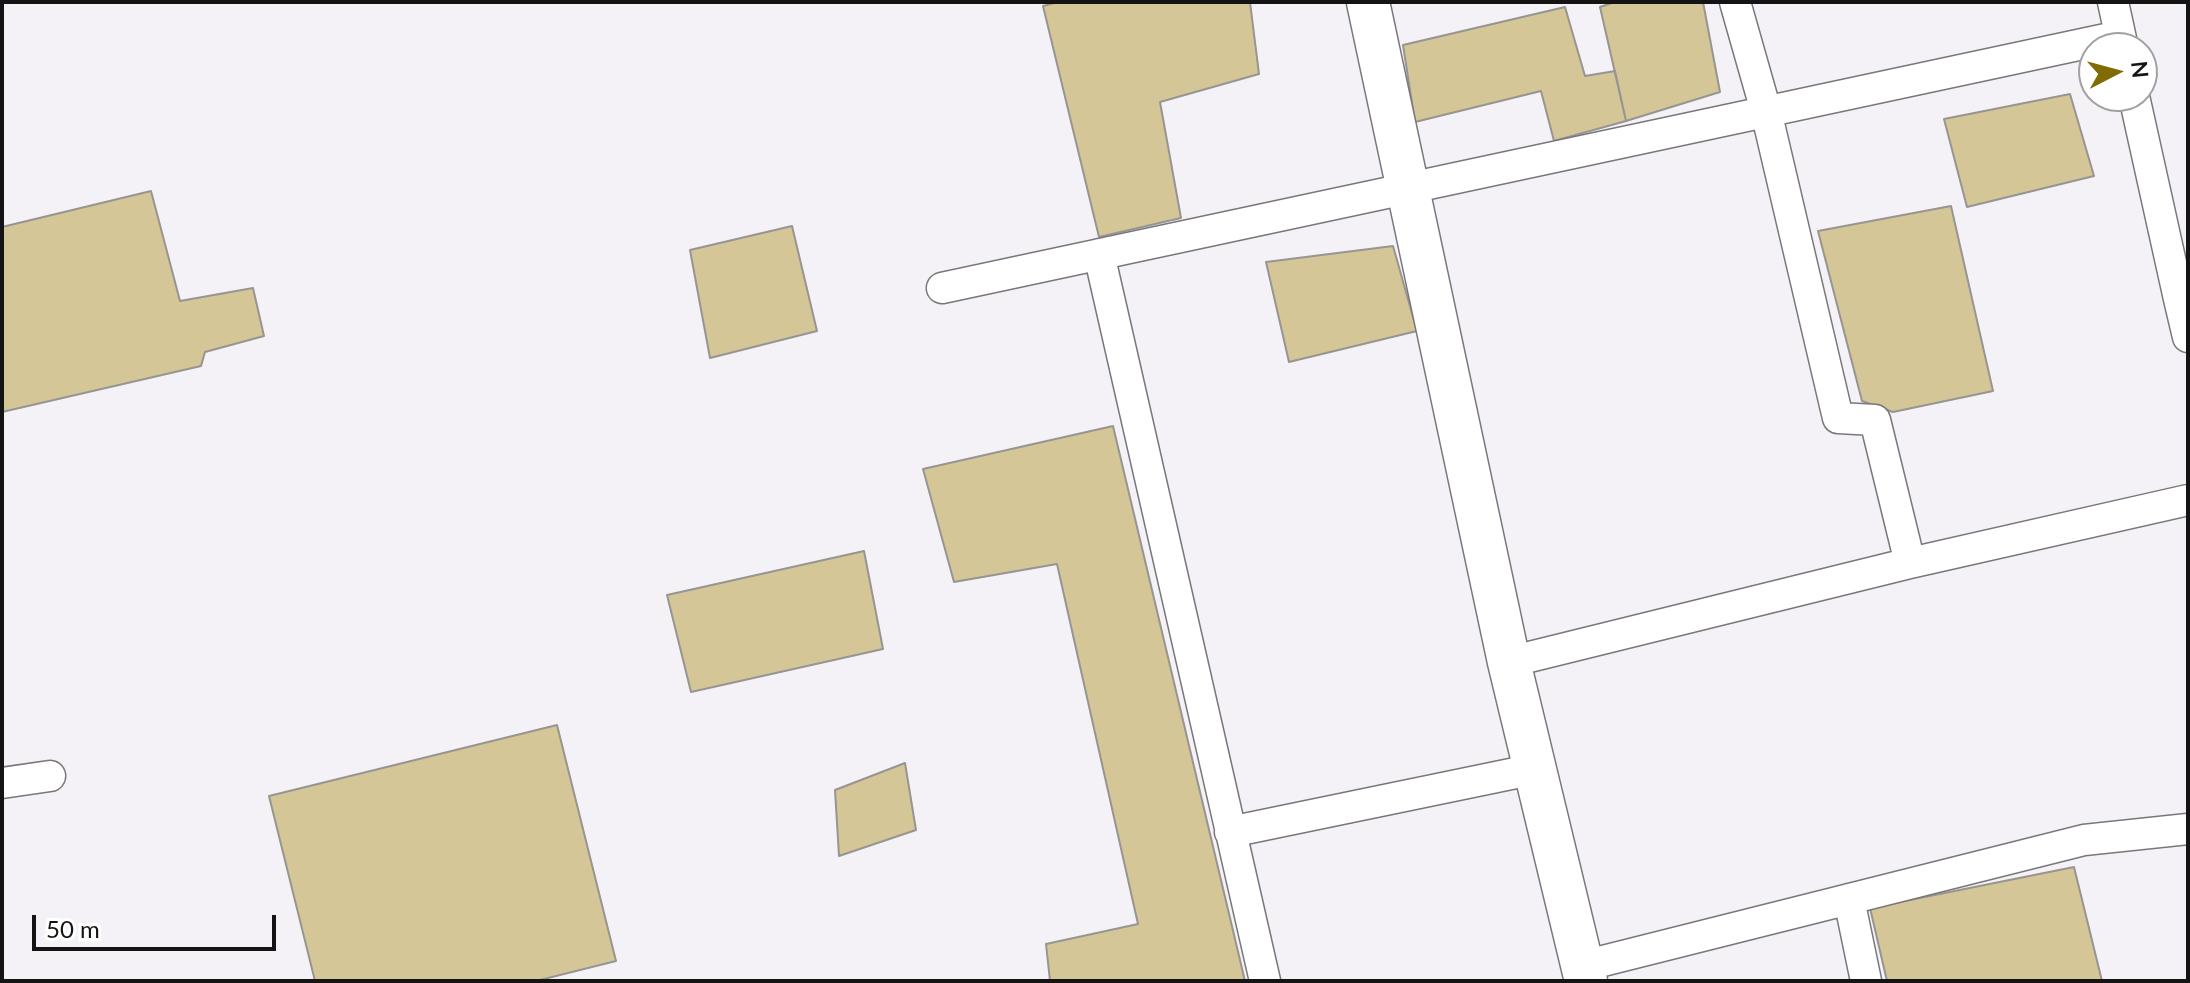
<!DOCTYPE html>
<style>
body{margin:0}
#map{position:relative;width:2190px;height:983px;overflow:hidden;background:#f5f2f7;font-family:Lato,sans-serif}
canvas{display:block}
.frame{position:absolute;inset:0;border:4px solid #151415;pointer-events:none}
.north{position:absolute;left:2078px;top:32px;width:80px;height:80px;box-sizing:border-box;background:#fff;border:2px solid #a1a1a1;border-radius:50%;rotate:84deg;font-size:22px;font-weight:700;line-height:32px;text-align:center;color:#151415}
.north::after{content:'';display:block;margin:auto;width:28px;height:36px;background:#816b04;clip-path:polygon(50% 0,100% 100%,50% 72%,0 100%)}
.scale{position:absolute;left:32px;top:915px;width:244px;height:36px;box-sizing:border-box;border:4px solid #151415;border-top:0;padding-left:10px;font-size:24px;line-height:28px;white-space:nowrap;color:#151415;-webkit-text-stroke:6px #fff;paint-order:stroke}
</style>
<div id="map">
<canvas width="2190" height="983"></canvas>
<div class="frame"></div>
<div class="north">N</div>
<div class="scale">50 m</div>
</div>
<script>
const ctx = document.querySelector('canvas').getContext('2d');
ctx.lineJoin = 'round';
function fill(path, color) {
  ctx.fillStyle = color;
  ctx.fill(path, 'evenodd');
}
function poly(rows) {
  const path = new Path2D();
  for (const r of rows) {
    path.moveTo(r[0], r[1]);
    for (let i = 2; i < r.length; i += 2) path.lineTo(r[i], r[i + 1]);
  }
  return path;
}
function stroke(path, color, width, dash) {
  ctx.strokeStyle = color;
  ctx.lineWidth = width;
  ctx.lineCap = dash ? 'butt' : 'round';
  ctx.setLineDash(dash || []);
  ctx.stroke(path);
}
const building = poly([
 [1058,2,1250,2,1259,74,1160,102,1181,218,1099,237,1043,6,1058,2],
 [1615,2,1703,2,1720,92,1626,121,1600,7,1615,2],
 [1565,7,1585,76,1615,71,1626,121,1554,141,1541,91,1415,122,1403,45,1565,7],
 [2070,94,2094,176,1967,207,1944,119,2070,94],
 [151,191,180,301,253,288,264,336,205,352,201,366,2,412,2,227,151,191],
 [1951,206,1993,391,1893,412,1862,401,1818,231,1951,206],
 [792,226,817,331,710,358,690,250,792,226],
 [1393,246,1417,331,1289,362,1266,262,1393,246],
 [1113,426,1245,981,1050,981,1046,944,1138,924,1057,564,954,582,923,469,1113,426],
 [864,551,883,649,691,692,667,595,864,551],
 [557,725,616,961,536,981,315,981,269,796,557,725],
 [905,763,916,830,839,856,835,790,905,763],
 [2074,867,2102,981,1887,981,1870,908,2074,867]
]);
fill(building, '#d4c697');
stroke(building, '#969591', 2);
const street = poly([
 [1735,2,1766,111,1838,418,1875,420,1910,563],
 [2113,2,2123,48],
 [2134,96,2179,299,2188,296],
 [1099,254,1265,981],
 [942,288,2120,36],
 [2179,299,2188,337],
 [1509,662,1910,563,2188,500],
 [2,783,50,776],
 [1230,832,1535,769],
 [1849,899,1866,981],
 [1583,966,2084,840,2188,829]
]);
const secondary = poly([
 [1368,2,1509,662,1586,981]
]);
stroke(street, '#79777b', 33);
stroke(secondary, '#79777b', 45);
stroke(street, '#fff', 30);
stroke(secondary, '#fff', 42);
</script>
